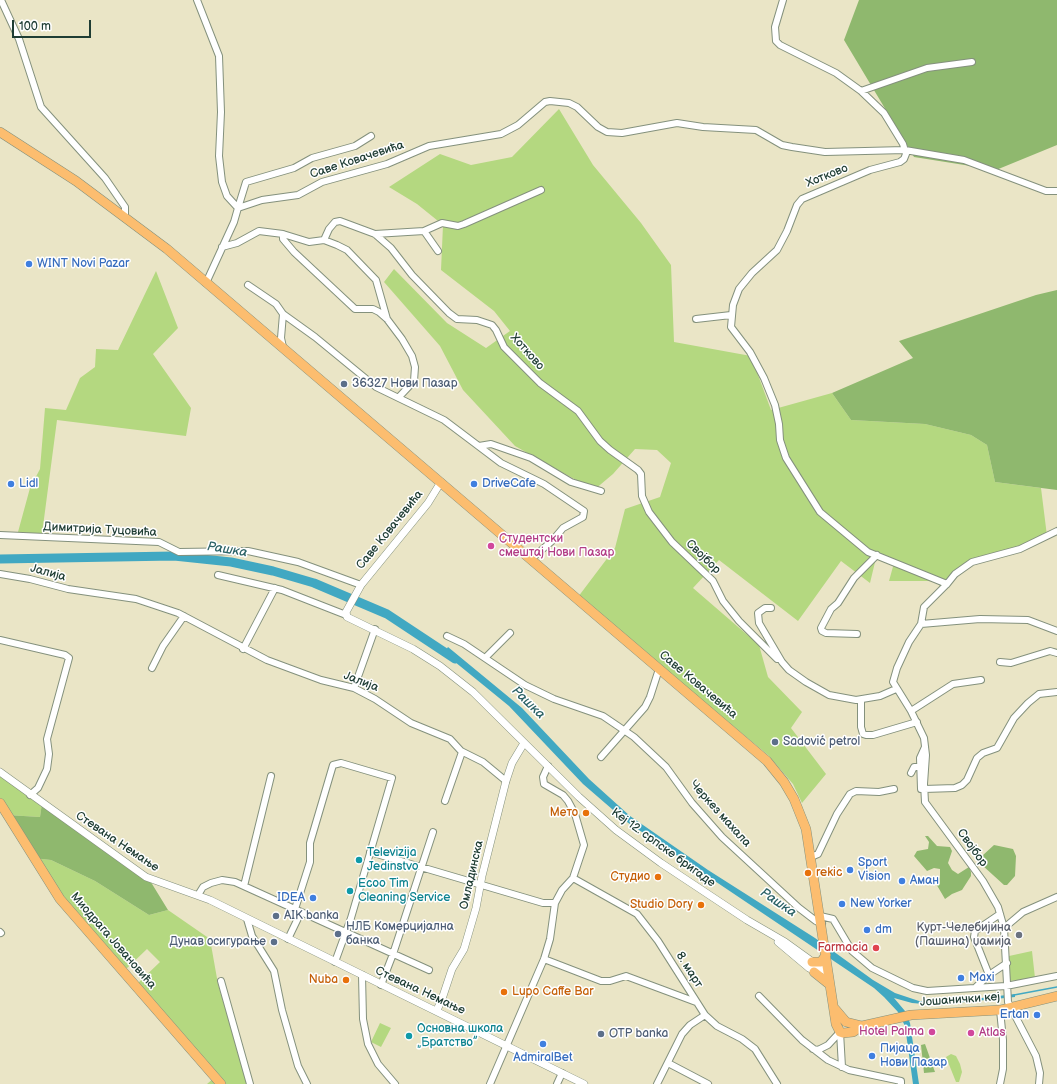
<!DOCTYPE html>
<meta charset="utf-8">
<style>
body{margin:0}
#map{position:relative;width:1057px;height:1084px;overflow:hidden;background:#eae5c6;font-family:"Balsamiq Sans",sans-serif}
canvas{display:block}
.scale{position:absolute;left:12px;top:20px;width:79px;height:18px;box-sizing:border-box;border:2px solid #1f3d34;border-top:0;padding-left:5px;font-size:12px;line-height:14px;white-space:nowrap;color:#1f3d34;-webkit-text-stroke:3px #fff;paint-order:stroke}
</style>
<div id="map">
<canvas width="1057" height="1084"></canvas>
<div class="scale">100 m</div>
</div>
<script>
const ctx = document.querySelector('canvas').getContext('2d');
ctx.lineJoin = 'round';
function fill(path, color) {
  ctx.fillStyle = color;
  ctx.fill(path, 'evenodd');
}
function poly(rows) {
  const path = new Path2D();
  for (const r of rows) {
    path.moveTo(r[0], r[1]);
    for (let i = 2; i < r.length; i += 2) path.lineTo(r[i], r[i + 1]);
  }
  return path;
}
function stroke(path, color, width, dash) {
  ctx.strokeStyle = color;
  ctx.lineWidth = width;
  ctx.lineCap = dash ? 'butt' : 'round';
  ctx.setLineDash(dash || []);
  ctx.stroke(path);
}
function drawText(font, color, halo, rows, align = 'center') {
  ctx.font = font + ' "Balsamiq Sans",sans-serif';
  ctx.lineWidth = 3;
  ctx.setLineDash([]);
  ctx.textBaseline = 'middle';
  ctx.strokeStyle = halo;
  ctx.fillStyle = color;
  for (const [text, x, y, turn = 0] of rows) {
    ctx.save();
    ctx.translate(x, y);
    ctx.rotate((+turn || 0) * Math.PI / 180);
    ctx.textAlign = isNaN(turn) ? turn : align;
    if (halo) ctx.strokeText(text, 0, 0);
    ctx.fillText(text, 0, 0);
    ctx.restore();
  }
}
fill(poly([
 [559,109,593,165,641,223,671,265,674,342,751,356,771,410,832,393,851,420,925,424,971,435,987,445,995,482,1041,488,1047,536,1032,544,972,562,943,589,936,582,928,581,889,581,894,563,876,558,870,583,841,561,798,621,719,560,693,588,759,645,768,677,802,712,791,728,826,774,802,803,793,784,768,755,578,597,615,548,625,509,660,497,671,463,657,450,635,449,613,474,594,490,515,446,463,390,440,346,384,282,394,269,447,323,486,348,510,331,494,311,441,270,443,225,417,204,389,187,440,154,471,165,512,157],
 [156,271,178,328,153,354,191,408,186,436,57,420,42,534,18,532,30,488,40,469,45,408,66,410,80,378,95,367,96,349,118,350],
 [0,772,42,803,40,817,7,815,0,803],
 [33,858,51,860,95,881,149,915,168,910,210,939,218,984,247,1084,207,1084,215,1077,136,985,160,962,147,949,123,972],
 [1032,951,1035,978,1009,981,1009,956],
 [380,1023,391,1028,381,1047,371,1042],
 [951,1054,956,1056,960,1064,962,1072,959,1082,956,1082,946,1057]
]), '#b4d880');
fill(poly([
 [859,0,1057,0,1057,145,996,170,914,157,844,40],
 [1057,290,1057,490,995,482,987,445,971,435,925,424,851,420,832,393,913,358,899,341,1036,295],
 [42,803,149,879,168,910,149,915,95,881,51,860,33,858,7,815,40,817],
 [925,836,928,836,937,846,950,847,952,851,948,863,952,870,958,874,969,867,971,872,971,876,962,890,952,894,945,899,935,882,940,877,940,869,934,868,927,871,914,856,917,851,928,849,929,842],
 [994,845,1013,849,1016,856,1015,876,1007,885,1004,885,982,865,982,856],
 [925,1044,935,1072,924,1073,921,1045]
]), '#8fb86e');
fill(poly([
 [448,647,522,708,589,779,630,816,708,870,815,938,873,980,895,993,919,1001,956,1001,1015,994,1015,997,936,1005,912,1003,894,998,905,1011,910,1023,919,1084,913,1084,905,1026,898,1012,884,997,874,988,627,822,583,784,509,706,444,653]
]), '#41a8c2');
stroke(poly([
 [1014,995,1057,987]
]), '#41a8c2', 1.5);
stroke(poly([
 [0,559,174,556,231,562,273,571,314,583,387,614,455,659]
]), '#41a8c2', 9);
const minor = poly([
 [1,0,19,39,41,107,105,178,125,207,125,218],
 [197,0,219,56,221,112,219,156,222,182,227,196,238,208],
 [783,0,775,27,776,41,780,45,836,73,861,91,884,113,903,144,906,154,904,159,900,162,870,170,802,199,797,205,787,231,777,250,752,273,739,289,733,305,731,327,750,352,764,378,775,405,779,424,780,440,786,458,820,512,868,552,947,584],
 [861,91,927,68,972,62],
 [238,208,246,182,294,168,312,158,355,146,371,136],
 [424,231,442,223,458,226,464,224,541,190],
 [283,234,283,239,294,252,355,309,373,309,379,312,387,319,402,339,412,356,415,367,414,381,399,397],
 [375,234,424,231,438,251],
 [324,240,329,229,335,222,340,221,375,234,391,248,412,275,449,313,457,319,477,320,492,325,496,330,504,347,540,383,578,411,600,441,610,450,638,470,641,474,642,496,649,512,672,542,713,581,723,601,739,621,777,659,780,659],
 [222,247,237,243,259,231,283,234,309,242,324,240,337,245,347,250,376,280,387,319],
 [206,283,234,222,238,208,262,200,298,195,322,182,387,164,429,146,501,134,518,125,545,102,550,101,569,103,577,107,598,127,607,132,622,133,677,123,703,127,756,130,782,145,792,147,825,152,905,150,964,160,1046,191,1057,191],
 [248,285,276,304,283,314,315,337,376,387,444,420,501,463,544,484,584,511,583,517,563,528,552,541,531,559],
 [696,319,731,315],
 [283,347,281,338,283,314],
 [479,446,491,444,531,458,571,482,601,491],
 [0,535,159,542,179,552,248,551,298,562,361,585],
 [0,574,30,579,68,589,136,599,178,613,267,660,321,680,354,688,375,699,411,723,450,739,461,751,483,762,506,781],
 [218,575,282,590,346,615],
 [771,608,765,608,758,613,759,623,782,662,789,670,806,682,829,695,856,700,880,696,896,689],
 [921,624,980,619,1028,620,1057,631],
 [857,634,826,633,822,631,821,628,831,609,838,603,854,578,877,555],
 [447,636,464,644,525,685,554,699,603,716,634,737,666,767,692,803,722,837,799,908,816,921,822,924],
 [0,640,65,655,69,658,47,739,49,754,47,769,38,788,30,795],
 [243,649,275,588],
 [485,658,510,633],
 [1000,662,1011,663,1050,651,1057,653],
 [152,668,163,646,184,616],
 [354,688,375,629],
 [861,700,861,727,863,734,866,735,873,735,917,722],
 [911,711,953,684,981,680],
 [601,757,645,707,650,697,659,669],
 [911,773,914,767,920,767],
 [921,789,920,758,925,747],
 [924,789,955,788,962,785,967,780,977,758,983,753,997,748,1014,718,1028,703,1039,694,1057,692],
 [445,801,462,752],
 [370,852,543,903,555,903],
 [811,857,818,854,837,814,850,794,856,791,879,792,894,789],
 [573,878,637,914,658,941,705,1015,717,1026,742,1039,755,1049,777,1084],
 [244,886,271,776],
 [198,895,203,887,211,883,222,880,235,882,429,970],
 [295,909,310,862,310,843,333,765,341,763,392,778,351,918,335,962],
 [820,916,833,919,852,951,872,968,913,988,927,991,1006,986,1057,976],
 [247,919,252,936,274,971,282,1010,298,1066,307,1084],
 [1004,928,1023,912,1057,897],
 [0,932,1,933],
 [288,939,301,912],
 [544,959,601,981,610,981,626,976,696,1002],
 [362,975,363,1019,368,1044,378,1064,395,1084],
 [989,975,974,937,975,931,1000,914],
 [221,981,250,1084],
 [381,985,393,954,433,832],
 [976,987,989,975,1007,963],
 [759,996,802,1040,828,1060,849,1070,901,1081,901,1084],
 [1000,1010,1003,1040,1003,1069,1000,1084],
 [840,1032,842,1067],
 [813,1049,818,1050,828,1045,840,1032],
 [668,1063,708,1084],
 [490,1084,544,959,550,939,555,903,562,890,573,878,584,845,575,814,568,801,563,795,544,784,543,777,548,766],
 [557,1084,562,1073],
 [657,1084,682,1034,690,1025,705,1015],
 [1039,1084,1040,1073,1036,1056,1008,1002,1004,928,998,907,983,881,925,802,924,784,926,755,924,738,911,711,893,682,897,668,909,642,921,624,924,607,947,584,955,574,972,562,1020,549,1057,531]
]);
const tertiary = poly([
 [441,482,428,503,361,585,346,612,347,617,413,649,440,666,473,692,579,797,616,830,661,863,747,920,785,942,828,973],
 [0,772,146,877,210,900,584,1084],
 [778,942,809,968,818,973],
 [437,1010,442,999,452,969,464,949,476,908,482,876,506,781,512,763,524,743]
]);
const primary = poly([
 [0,132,76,181,167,249,767,761,784,782,794,799,806,829,836,1024,840,1032,843,1033,853,1032,862,1026],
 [0,803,60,899,221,1084],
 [812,962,821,962,826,955],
 [814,972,829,984],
 [835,1009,846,1022,862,1026,911,1015,1000,1010,1057,996]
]);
stroke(minor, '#84917d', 8);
stroke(tertiary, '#84917d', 8);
stroke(primary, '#84917d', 10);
stroke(minor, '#fff', 6);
stroke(tertiary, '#fff', 7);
stroke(primary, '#fcbd6f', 9);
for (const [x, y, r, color] of [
 [29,264,4,"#3f7fe0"],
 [344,384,4,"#5c6f8a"],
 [11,484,4,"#3f7fe0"],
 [474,484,4,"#3f7fe0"],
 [491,546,4,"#d1479c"],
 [775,742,4,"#5c6f8a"],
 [586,813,4,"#e8710a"],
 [359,860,4,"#0f9aa8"],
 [850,870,4,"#3f7fe0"],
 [808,873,4,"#e8710a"],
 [658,877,4,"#e8710a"],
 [902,881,4,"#3f7fe0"],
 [350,891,4,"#0f9aa8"],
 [313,898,4,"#3f7fe0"],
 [842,904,4,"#3f7fe0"],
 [701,905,4,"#e8710a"],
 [276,916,4,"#5c6f8a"],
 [867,930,4,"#3f7fe0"],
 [338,934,4,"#5c6f8a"],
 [1019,935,4,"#6b7280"],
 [274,942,4,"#5c6f8a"],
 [876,948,4,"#e0444e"],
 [961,978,4,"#3f7fe0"],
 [346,980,4,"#e8710a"],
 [504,992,4,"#e8710a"],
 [1037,1015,4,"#3f7fe0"],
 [932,1032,4,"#d1479c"],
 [971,1033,4,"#d1479c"],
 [601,1034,4,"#5c6f8a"],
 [409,1036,4,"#0f9aa8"],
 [543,1044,4,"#3f7fe0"],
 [872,1056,4,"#3f7fe0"]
]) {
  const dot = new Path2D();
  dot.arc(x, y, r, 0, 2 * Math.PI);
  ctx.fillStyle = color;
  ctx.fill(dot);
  stroke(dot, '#fff', 1.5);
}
drawText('12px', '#1f3d34', '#fff', [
 ["Саве Ковачевића",357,160,-18],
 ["Хотково",827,176,-22],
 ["Хотково",527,352,48],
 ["Димитрија Туцовића",100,530,3],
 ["Саве Ковачевића",390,530,-51],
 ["Својбор",703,557,44],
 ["Јалија",48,573,15],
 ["Јалија",361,682,21],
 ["Саве Ковачевића",698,685,40],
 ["Черкез махала",720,814,48],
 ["Стевана Немање",117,842,34],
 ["Кеј 12. српске бригаде",663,848,36],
 ["Својбор",972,848,54],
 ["Омладинска",472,875,-77],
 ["Миодрага Јовановића",113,941,49],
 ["8. март",689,970,58],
 ["Стевана Немање",420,991,25],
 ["Јошанички кеј",960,1000,-4]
]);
drawText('12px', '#366cbe', '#fff', [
 ["WINT Novi Pazar",37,264],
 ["Lidl",19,484],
 ["DriveCafe",482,484],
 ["Sport",858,863],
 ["Vision",858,877],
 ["Аман",910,881],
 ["IDEA",305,898,"right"],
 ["New Yorker",850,904],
 ["dm",875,930],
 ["Maxi",969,978],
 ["Ertan",1029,1015,"right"],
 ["Пијаца",880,1049],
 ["Нови Пазар",880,1063],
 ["AdmiralBet",543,1058,"center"]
], 'left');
drawText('12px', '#4e5e75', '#fff', [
 ["36327 Нови Пазар",352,384],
 ["Sadović petrol",783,742],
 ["AIK banka",284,916],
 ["НЛБ Комерцијална",346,927],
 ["банка",346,941],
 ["Дунав осигурање",266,942,"right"],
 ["OTP banka",609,1034]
], 'left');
drawText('12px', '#b23c85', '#fff', [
 ["Студентски",499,539],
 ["смештај Нови Пазар",499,553],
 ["Hotel Palma",924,1032,"right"],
 ["Atlas",979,1033]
], 'left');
drawText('12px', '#c56008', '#fff', [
 ["Мето",578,813],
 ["rekic",816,873,"left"],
 ["Студио",650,877],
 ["Studio Dory",693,905],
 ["Nuba",338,980],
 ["Lupo Caffe Bar",512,992,"left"]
], 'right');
drawText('12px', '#0d838f', '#fff', [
 ["Televizija",367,853],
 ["Jedinstvo",367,867],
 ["Ecoo Tim",358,884],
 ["Cleaning Service",358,898],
 ["Основна школа",417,1029],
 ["„Братство”",417,1043]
], 'left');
drawText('12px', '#5b616d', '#fff', [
 ["Курт-Челебијина",1011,928],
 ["(Пашина) џамија",1011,942]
], 'right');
drawText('12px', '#be3a42', '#fff', [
 ["Farmacia",868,948]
], 'right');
drawText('italic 13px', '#2b6266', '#fff', [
 ["Рашка",227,550,9],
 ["Рашка",528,703,44],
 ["Рашка",778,903,34]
]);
</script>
